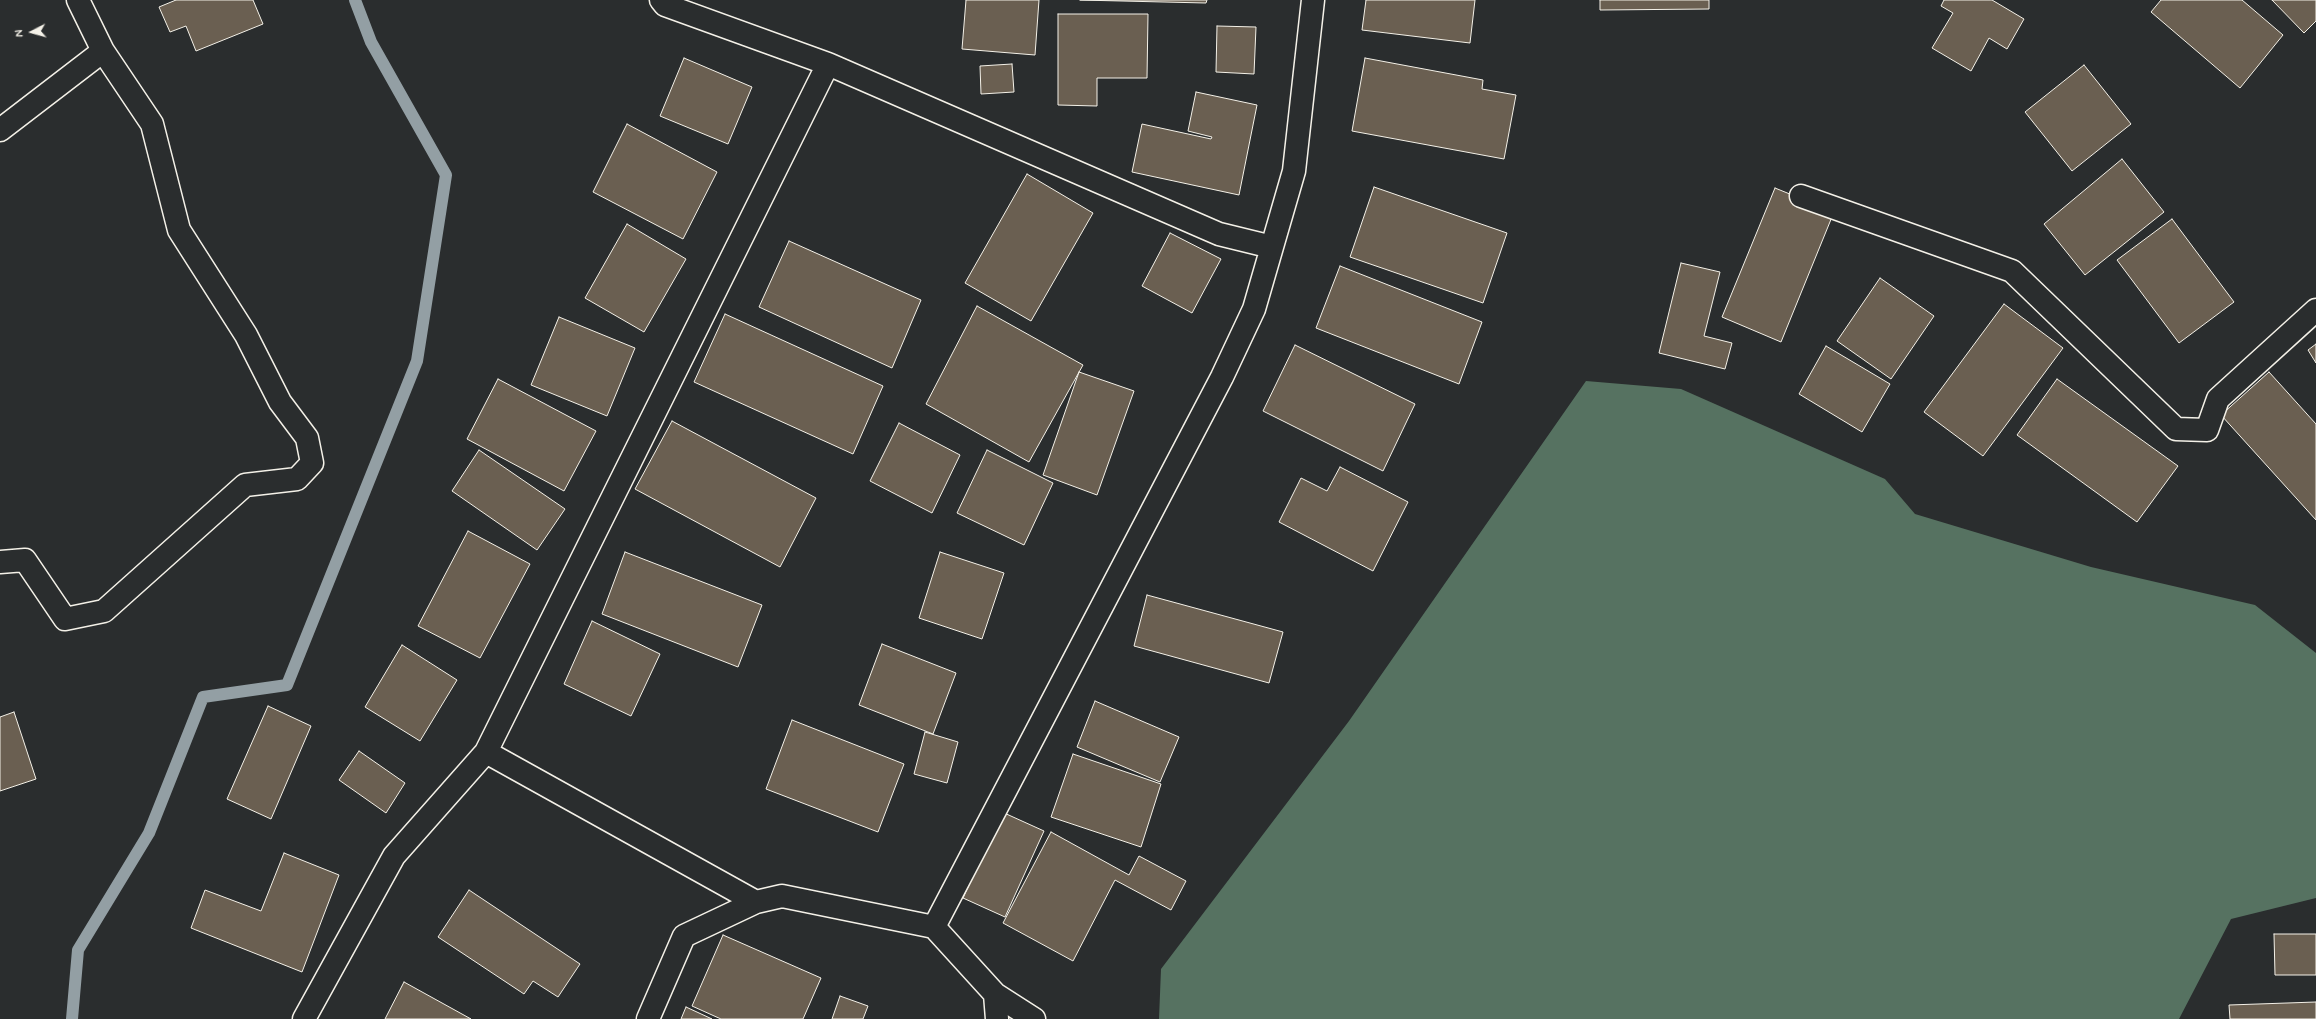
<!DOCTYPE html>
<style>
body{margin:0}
#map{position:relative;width:2316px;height:1019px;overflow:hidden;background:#2a2d2e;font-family:Mynerve,sans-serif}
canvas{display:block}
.north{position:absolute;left:12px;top:12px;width:40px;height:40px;-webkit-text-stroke:3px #2a2d2e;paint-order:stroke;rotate:264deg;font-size:11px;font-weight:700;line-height:16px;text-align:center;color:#f4f1e8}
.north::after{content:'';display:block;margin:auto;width:14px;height:18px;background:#f4f1e8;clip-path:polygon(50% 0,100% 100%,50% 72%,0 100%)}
</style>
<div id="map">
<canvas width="2316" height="1019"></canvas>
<div class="north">N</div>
</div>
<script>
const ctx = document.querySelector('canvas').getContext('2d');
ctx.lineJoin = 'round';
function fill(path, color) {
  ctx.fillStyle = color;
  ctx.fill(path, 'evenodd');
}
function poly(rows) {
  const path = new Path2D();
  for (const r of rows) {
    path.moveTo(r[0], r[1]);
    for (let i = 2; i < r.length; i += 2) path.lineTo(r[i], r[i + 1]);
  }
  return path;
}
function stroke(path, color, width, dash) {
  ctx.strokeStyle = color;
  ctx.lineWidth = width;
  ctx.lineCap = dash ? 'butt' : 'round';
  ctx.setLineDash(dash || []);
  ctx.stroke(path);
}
fill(poly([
 [1586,381,1681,389,1885,479,1915,514,2091,567,2255,605,2316,653,2316,898,2231,919,2179,1019,1159,1019,1161,969,1349,721]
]), '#567261');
stroke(poly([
 [72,1019,78,950,149,833,203,697,287,685,417,361,446,175,371,42,355,0]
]), '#939fa4', 12);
const building = poly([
 [176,0,253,0,263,24,196,51,186,26,170,32,159,7,176,0],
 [966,0,1039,0,1035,55,962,49,966,0],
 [1080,0,1207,0,1206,3,1080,0],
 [1366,0,1475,0,1470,43,1362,30,1366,0],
 [1600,0,1709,0,1709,9,1600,10,1600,0],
 [1944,0,1992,0,2024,19,2007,49,1989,38,1971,71,1932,48,1953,13,1941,6,1944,0],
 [2161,0,2242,0,2283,35,2240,88,2151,12,2161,0],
 [2272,0,2316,0,2316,21,2304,33,2272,0],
 [1058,14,1148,14,1147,78,1097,78,1097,106,1058,105,1058,14],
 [1217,26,1256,27,1254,74,1216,72,1217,26],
 [684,58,752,87,728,144,660,116,684,58],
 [1365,58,1483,80,1482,89,1516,95,1504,159,1352,131,1365,58],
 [1012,64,1014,92,981,94,980,66,1012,64],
 [2084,65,2131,124,2072,171,2025,112,2084,65],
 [1196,92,1257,105,1239,195,1132,172,1142,124,1211,139,1212,137,1188,131,1196,92],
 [627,124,717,172,683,239,593,192,627,124],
 [2122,159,2164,212,2085,275,2044,224,2122,159],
 [1027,174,1093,213,1031,321,965,283,1027,174],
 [1374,187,1507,233,1483,303,1350,257,1374,187],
 [1775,188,1834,212,1781,342,1722,317,1775,188],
 [2172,219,2234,302,2179,343,2117,260,2172,219],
 [627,224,686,259,644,332,585,298,627,224],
 [1170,233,1221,259,1192,313,1142,286,1170,233],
 [789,241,921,300,892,368,759,307,789,241],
 [1681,263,1720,272,1704,336,1732,343,1725,369,1659,353,1681,263],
 [1340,266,1482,322,1459,384,1316,328,1340,266],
 [1880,278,1934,316,1891,379,1837,341,1880,278],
 [2004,304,2063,348,1983,456,1924,412,2004,304],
 [977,306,1083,365,1029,462,926,404,977,306],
 [725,314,883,386,853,454,694,382,725,314],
 [559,317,635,348,607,416,531,385,559,317],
 [2316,344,2316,363,2308,350,2316,344],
 [1295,345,1415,404,1383,471,1263,411,1295,345],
 [1826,346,1890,384,1862,432,1799,394,1826,346],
 [1079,372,1134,391,1097,495,1043,475,1079,372],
 [2269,372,2316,424,2316,520,2221,415,2269,372],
 [498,379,596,431,564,491,467,439,498,379],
 [2057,379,2178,466,2137,522,2017,435,2057,379],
 [672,421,816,498,780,567,635,489,672,421],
 [899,423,960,455,932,513,870,481,899,423],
 [479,450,565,509,537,550,452,491,479,450],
 [987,450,1053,483,1024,545,957,513,987,450],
 [1340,467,1408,502,1373,571,1279,522,1301,478,1327,491,1340,467],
 [468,531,530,564,480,658,418,626,468,531],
 [625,552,762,605,738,667,602,614,625,552],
 [940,552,1004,573,982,639,919,618,940,552],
 [1147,595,1283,632,1269,683,1134,646,1147,595],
 [592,621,660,654,631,716,564,684,592,621],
 [882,644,956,673,933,734,859,705,882,644],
 [402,645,457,680,420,741,365,707,402,645],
 [1095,701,1179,737,1160,782,1077,747,1095,701],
 [268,706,311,726,271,819,227,799,268,706],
 [14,712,36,779,0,791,0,717,14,712],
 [792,720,904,764,878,832,766,789,792,720],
 [925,732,958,742,947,783,914,774,925,732],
 [359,751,405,783,386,813,339,780,359,751],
 [1073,754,1161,784,1141,847,1051,817,1073,754],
 [1002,812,1044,831,1005,917,963,898,1002,812],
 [1051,832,1129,875,1139,856,1186,881,1171,910,1115,880,1073,961,1003,923,1051,832],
 [284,853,339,875,302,972,191,928,205,890,261,911,284,853],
 [469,890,580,964,558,997,533,981,524,994,438,937,469,890],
 [2274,934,2316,934,2316,975,2275,975,2274,934],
 [723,935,821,978,803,1019,721,1019,692,1006,723,935],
 [404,982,471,1019,385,1019,404,982],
 [840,996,868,1006,863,1019,832,1019,840,996],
 [2316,1002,2316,1019,2230,1019,2229,1005,2316,1002],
 [686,1007,712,1019,681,1019,686,1007]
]);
fill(building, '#6a5f51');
stroke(building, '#f4f1e8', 1);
const minor = poly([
 [661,0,665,5,828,64,1219,234,1272,247],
 [0,130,103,51],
 [1801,196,2012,271,2176,429,2207,430,2218,399,2316,310],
 [0,562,25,560,65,619,104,611,245,485,297,479,312,463,307,438,280,402,246,335,179,230,152,124,103,51,78,0],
 [486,752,756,902],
 [934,927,1222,377,1254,309,1294,171,1313,0],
 [995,994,1034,1019],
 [304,1019,394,856,486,752,828,64],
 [648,1019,684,936,756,902,782,896,934,927,995,994,997,1019]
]);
stroke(minor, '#f4f1e8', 25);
stroke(minor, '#2a2d2e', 22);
</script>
